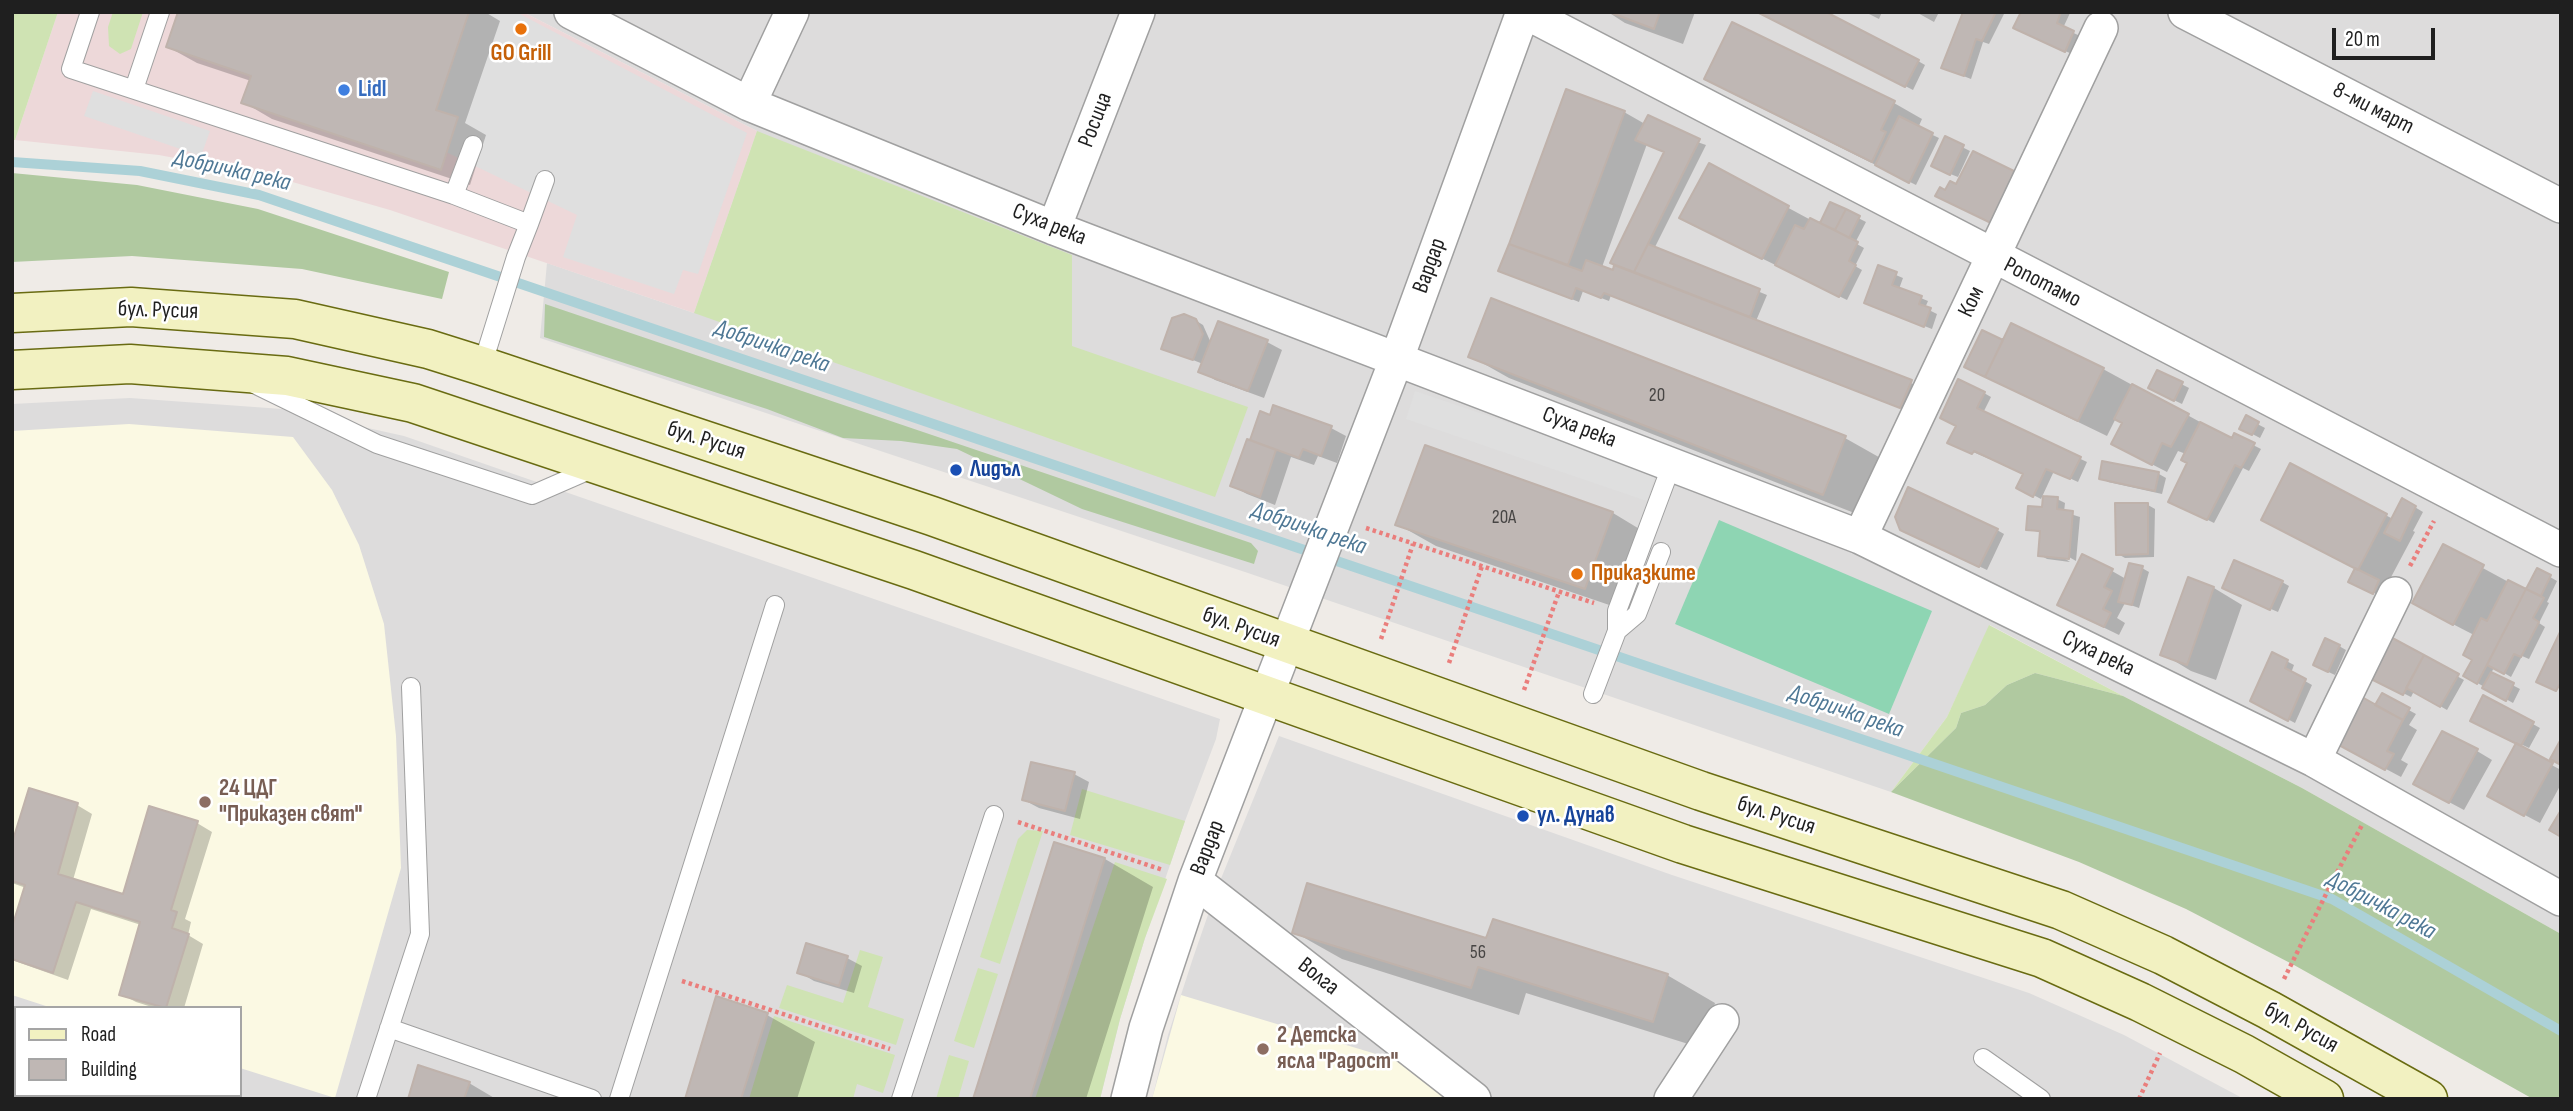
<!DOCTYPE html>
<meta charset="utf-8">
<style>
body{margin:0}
#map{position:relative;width:2573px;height:1111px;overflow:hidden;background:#efebe7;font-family:"Sofia Sans Condensed",sans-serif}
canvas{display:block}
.frame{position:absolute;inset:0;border:14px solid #1f1f1f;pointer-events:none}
.legend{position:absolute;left:14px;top:1006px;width:228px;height:91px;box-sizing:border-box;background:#fff;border:2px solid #a5a5a5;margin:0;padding:9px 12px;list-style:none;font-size:21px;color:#1f1f1f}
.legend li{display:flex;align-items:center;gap:14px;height:35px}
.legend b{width:35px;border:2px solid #a5a5a5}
.scale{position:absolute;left:2332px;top:28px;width:103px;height:32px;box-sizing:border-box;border:4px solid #1f1f1f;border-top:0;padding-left:9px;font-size:21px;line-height:24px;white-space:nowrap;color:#1f1f1f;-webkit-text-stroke:5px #fff;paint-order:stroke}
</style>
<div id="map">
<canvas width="2573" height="1111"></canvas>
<div class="frame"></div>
<ul class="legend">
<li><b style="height:9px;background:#f2f1c1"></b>Road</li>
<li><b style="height:19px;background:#bfb7b4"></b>Building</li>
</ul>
<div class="scale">20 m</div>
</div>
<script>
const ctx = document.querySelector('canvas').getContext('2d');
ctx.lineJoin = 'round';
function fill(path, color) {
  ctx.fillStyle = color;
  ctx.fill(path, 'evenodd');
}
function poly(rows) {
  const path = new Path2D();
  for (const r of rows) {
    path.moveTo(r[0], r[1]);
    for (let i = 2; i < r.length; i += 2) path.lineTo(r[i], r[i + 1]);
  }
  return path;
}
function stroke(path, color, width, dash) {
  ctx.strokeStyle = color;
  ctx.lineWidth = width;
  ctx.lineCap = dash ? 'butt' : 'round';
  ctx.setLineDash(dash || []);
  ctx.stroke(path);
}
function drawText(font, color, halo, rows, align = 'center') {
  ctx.font = font + ' "Sofia Sans Condensed",sans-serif';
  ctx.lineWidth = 5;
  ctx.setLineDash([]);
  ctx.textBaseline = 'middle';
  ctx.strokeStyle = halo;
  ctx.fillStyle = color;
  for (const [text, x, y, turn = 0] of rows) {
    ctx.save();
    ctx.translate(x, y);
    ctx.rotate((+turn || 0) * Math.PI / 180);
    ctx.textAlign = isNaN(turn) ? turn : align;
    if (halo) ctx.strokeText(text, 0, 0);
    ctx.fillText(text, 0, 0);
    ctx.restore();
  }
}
fill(poly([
 [523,12,2561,12,2561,934,2302,788,2123,696,1990,625,1947,717,1891,792,1245,572,540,338,547,263,694,313,757,131],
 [130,398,282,409,404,436,1220,719,1216,739,1185,821,1145,938,1120,1019,1100,1099,12,1099,12,404],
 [16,1008,240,1008,240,1095,16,1095],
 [1279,736,1672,875,2029,993,2124,1035,2244,1099,1152,1099,1168,1035,1193,958,1218,886]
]), '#dddcdc');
fill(poly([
 [58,12,523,12,757,131,694,313,390,210,275,177,159,155,15,140]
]), '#edd8d9');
fill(poly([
 [129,424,293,437,332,490,359,545,384,624,396,736,401,868,335,1098,240,1068,240,1008,52,1008,12,995,12,431],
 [1181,995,1409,1064,1455,1099,1152,1099]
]), '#fbf9e3');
fill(poly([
 [12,12,58,12,15,140,12,140],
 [113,12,143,12,131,49,120,54,109,46,108,27],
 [757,131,1072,255,1072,346,1248,407,1215,497,694,313],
 [1989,625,2123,696,2035,673,2007,685,1985,705,1961,713,1956,728,1891,792,1947,717],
 [1082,789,1185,821,1170,865,1070,835],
 [1027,830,1043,831,1000,964,980,957,1018,839],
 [1115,862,1167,879,1145,938,1120,1019,1100,1099,1035,1099],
 [860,950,883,957,868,1007,904,1019,896,1045,779,1008,787,985,843,1003],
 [978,968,998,974,974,1048,954,1041],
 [774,1016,895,1055,883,1093,857,1084,853,1099,749,1099],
 [949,1055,969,1061,958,1099,936,1099]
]), '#cfe3b3');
fill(poly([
 [12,173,137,185,258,209,449,272,442,299,302,269,132,256,12,262],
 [545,304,1251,543,1258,551,1254,564,1082,509,957,449,901,441,843,438,767,409,544,337],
 [2035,673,2123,696,2302,788,2561,934,2561,1099,2533,1099,2294,965,2186,909,2079,862,1891,792,1956,728,1961,713,1985,705,2007,685]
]), '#b0c9a0');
fill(poly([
 [1719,520,1932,611,1889,714,1675,624]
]), '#8ed5b3');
fill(poly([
 [469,12,516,12,747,133,698,274,683,270,674,294,563,257,577,215,446,152,458,118,436,110],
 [93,91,210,131,201,156,84,116],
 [1415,391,1656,473,1647,501,1406,419]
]), '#dfdfdf');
fill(poly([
 [179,12,485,12,500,21,465,123,486,135,470,185,272,119,243,102,251,81,197,63,168,47],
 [1608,12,1695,12,1683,44,1625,23],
 [1760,12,1918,61,1925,65,1913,90],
 [1865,12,1882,12,1879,19],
 [1916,12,1939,12,1934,22],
 [1965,12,2005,12,1989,44,1983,42,1971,79,1943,68],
 [2023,12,2070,13,2063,28,2080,36,2072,54,2022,32],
 [1706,79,1894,103,1922,119,1918,128,1939,138,1916,185,1735,95],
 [1567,91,1624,112,1645,124,1706,145,1654,249,1767,295,1756,321,1918,386,1908,411,1611,295,1609,301,1583,291,1579,302,1501,271],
 [1647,144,1665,152,1614,272,1602,267],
 [1946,139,1970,151,1958,177,1940,170],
 [1709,165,1820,225,1831,204,1866,222,1855,243,1864,248,1855,266,1862,270,1847,300,1710,233],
 [1879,268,1903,278,1899,289,1928,301,1925,308,1937,314,1932,329,1873,306],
 [1195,320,1203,325,1211,343,1267,342,1282,350,1264,398,1215,380,1201,371,1203,364,1163,348],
 [2002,342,2103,369,2233,440,2235,436,2261,449,2249,471,2243,468,2214,523,2178,505,2189,463,2186,454,2178,451,2167,472,2128,452,2124,423,2116,418,2107,436,1981,375],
 [1470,356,1845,438,1884,460,1862,516,1509,378],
 [2158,372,2189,388,2182,404,2157,392],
 [1984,393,1991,397,1983,413,2087,462,2078,482,2054,471,2041,499,2018,487,2025,474,1954,444],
 [1262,414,1331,428,1346,436,1337,463,1318,456,1314,465,1291,457,1275,505,1247,494,1232,486],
 [2246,418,2265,428,2260,438,2241,428],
 [1426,447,1613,513,1651,536,1624,610,1436,546,1397,524],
 [2104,463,2159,474,2166,478,2162,494,2108,482,2101,478],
 [2291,466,2393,519,2403,500,2423,512,2413,531,2415,532,2381,596,2357,585,2356,569],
 [2057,499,2065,503,2064,512,2080,517,2076,561,2062,553,2061,556,2070,562,2047,559,2040,555,2042,533,2027,529,2044,509],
 [2148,505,2155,509,2154,557,2125,558,2118,554],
 [1997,530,2004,534,1987,570,1909,533],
 [2444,547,2527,592,2538,570,2557,581,2547,602,2549,603,2539,623,2545,627,2529,659,2522,656,2511,677,2494,667,2491,674,2520,689,2513,703,2465,676,2474,659,2474,635,2443,619],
 [2142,568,2149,572,2139,608,2125,603,2117,618,2125,623,2119,635,2074,613,2112,571,2126,579],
 [2189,579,2214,588,2242,605,2216,680,2191,671,2163,654],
 [2282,582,2289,586,2278,612,2231,592],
 [2386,637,2464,680,2447,710,2414,691,2411,697,2367,675],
 [2339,646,2346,650,2335,675,2322,669],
 [2273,654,2294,665,2291,673,2312,685,2295,723,2253,701],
 [2383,696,2416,714,2409,725,2417,730,2401,760,2408,764,2401,777,2354,752],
 [2484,697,2540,728,2529,748,2479,724],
 [2516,746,2561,770,2561,784,2540,823,2504,804],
 [2477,751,2492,760,2464,810,2430,792],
 [1074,774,1089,782,1080,819,1039,808,1024,800],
 [77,805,92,814,73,880,124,896,197,823,212,832,185,919,191,922,188,935,203,944,184,1008,155,1008,136,1002,121,994,141,925,91,909,68,980,12,960,12,933,26,888,12,883,12,849],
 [1055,844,1105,859,1153,887,1086,1099,974,1099],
 [1294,932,1488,940,1667,975,1715,1003,1701,1048,1526,993,1519,1015,1342,959],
 [847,958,862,966,854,993,814,981,799,972],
 [767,1015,815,1042,797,1099,686,1099],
 [469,1083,496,1099,409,1099]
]), '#0003');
stroke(poly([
 [12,162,140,171,259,195,2332,899,2561,1031]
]), '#acd1d7', 10);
const building = poly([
 [178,12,469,12,436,110,458,117,441,170,241,103,251,76,166,47,178,12],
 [1609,12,1660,12,1654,29,1609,12],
 [1757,12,1826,12,1919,60,1905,87,1757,12],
 [1963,12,1996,12,1982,41,1976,39,1964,76,1941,68,1963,12],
 [2021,12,2061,12,2057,23,2074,31,2065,52,2013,28,2021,12],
 [1732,22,1895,101,1881,130,1886,132,1872,162,1704,79,1732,22],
 [1566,89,1625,111,1568,265,1509,244,1566,89],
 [1648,115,1700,139,1634,272,1610,263,1664,152,1635,140,1648,115],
 [1899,116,1933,133,1909,183,1875,165,1899,116],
 [1945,136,1964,145,1950,175,1931,166,1945,136],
 [1973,151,2016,172,1991,223,1935,196,1940,187,1945,190,1950,181,1956,184,1973,151],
 [1709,163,1789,206,1762,259,1679,218,1709,163],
 [1830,202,1846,209,1835,230,1820,223,1830,202],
 [1846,209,1860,216,1849,238,1835,230,1846,209],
 [1810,218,1858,242,1849,261,1856,265,1839,297,1775,265,1795,225,1804,229,1810,218],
 [1509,244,1582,271,1586,260,1613,270,1614,265,1912,380,1900,408,1604,293,1601,298,1576,288,1572,299,1498,271,1509,244],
 [1648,244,1760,289,1750,317,1634,272,1648,244],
 [1878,265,1897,272,1892,285,1922,296,1919,304,1931,308,1924,327,1864,303,1878,265],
 [1491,298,1846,436,1823,495,1468,357,1491,298],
 [1184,314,1196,319,1203,334,1193,360,1161,349,1172,318,1184,314],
 [1218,321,1268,340,1248,391,1198,372,1218,321],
 [2011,323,2104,368,2078,421,1985,377,2011,323],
 [1982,330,2003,340,1985,377,1964,367,1982,330],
 [2157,370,2183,382,2174,401,2148,388,2157,370],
 [1958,379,1985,392,1977,408,2081,457,2070,479,2046,469,2033,497,2016,488,2023,474,1974,451,1972,454,1947,443,1956,426,1940,418,1958,379],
 [2132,384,2189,414,2171,447,2162,443,2152,465,2111,444,2122,423,2114,419,2132,384],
 [1273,405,1332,426,1321,456,1303,449,1299,458,1250,440,1260,411,1270,415,1273,405],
 [2246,415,2259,422,2252,435,2239,429,2246,415],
 [2200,422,2232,438,2234,433,2255,443,2241,468,2235,465,2207,520,2168,502,2187,463,2181,460,2200,422],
 [1247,439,1276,450,1260,497,1230,486,1247,439],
 [1425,445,1613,512,1585,589,1395,525,1425,445],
 [2102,461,2159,472,2155,491,2099,479,2102,461],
 [2290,463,2387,514,2358,570,2261,520,2290,463],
 [1908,487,1998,529,1979,567,1900,530,1895,517,1908,487],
 [2043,496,2058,497,2057,509,2073,511,2069,559,2038,556,2040,531,2026,530,2028,506,2042,507,2043,496],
 [2402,498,2416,506,2400,541,2384,533,2402,498],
 [2115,503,2148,503,2148,554,2116,555,2115,503],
 [2443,544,2484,565,2453,625,2412,603,2443,544],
 [2082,554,2113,569,2104,587,2112,591,2103,609,2111,613,2104,627,2057,605,2082,554],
 [2234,560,2283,581,2270,610,2222,588,2234,560],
 [2129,563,2143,566,2132,605,2118,602,2129,563],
 [2355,568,2379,580,2373,594,2348,582,2355,568],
 [2537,568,2551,575,2541,596,2526,589,2537,568],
 [2188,577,2214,587,2187,665,2160,655,2188,577],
 [2508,580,2526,589,2477,684,2463,676,2472,660,2463,655,2481,618,2487,621,2508,580],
 [2526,589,2544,598,2533,618,2539,622,2521,657,2514,654,2504,674,2487,665,2526,589],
 [2561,630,2561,682,2556,691,2536,682,2561,630],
 [2385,634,2424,655,2403,695,2365,676,2385,634],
 [2325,638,2340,645,2328,672,2313,665,2325,638],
 [2272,652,2288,660,2285,668,2306,679,2288,721,2250,701,2272,652],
 [2424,655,2459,674,2440,707,2406,688,2424,655],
 [2491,672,2514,683,2506,701,2482,688,2491,672],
 [2382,693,2410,708,2403,720,2375,705,2382,693],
 [2483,695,2534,722,2521,746,2470,721,2483,695],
 [2362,697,2403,720,2387,751,2394,754,2385,770,2337,744,2362,697],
 [2442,731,2478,749,2449,803,2413,784,2442,731],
 [2561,739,2561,765,2550,759,2561,739],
 [2516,743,2553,763,2524,816,2487,796,2516,743],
 [1031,762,1075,772,1065,811,1022,800,1031,762],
 [29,788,78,803,58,874,123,894,149,806,198,821,171,910,177,912,172,928,189,934,166,1008,119,995,140,922,76,902,53,973,12,959,12,927,25,885,12,881,12,843,29,788],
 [2561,810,2561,837,2549,830,2561,810],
 [1054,842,1105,858,1030,1099,973,1099,1054,842],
 [1307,883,1486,938,1493,919,1668,974,1653,1022,1478,967,1471,988,1292,933,1307,883],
 [806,943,848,956,839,986,797,973,806,943],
 [716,996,768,1013,741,1099,685,1099,716,996],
 [418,1065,470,1082,464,1099,408,1099,418,1065]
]);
fill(building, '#bfb7b4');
stroke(building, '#bfb2ab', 2);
const lane = poly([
 [90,12,71,69,454,195,529,224,516,257,482,366],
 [134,89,160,12],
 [454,195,473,145],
 [529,224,545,180],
 [254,384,377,444,532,495,594,468],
 [1617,631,1637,614,1661,552],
 [1593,694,1617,631,1617,611,1672,464],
 [389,1028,592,1099],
 [12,1031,16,1032],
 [1983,1058,2041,1099],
 [218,1095,229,1099],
 [82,1099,83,1095],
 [366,1099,420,934,411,687],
 [619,1099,775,605],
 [901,1099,994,815]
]);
const street = poly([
 [571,12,749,104,1054,228,1860,537,2314,760,2561,899],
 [1525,12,2561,550],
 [2185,12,2561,206],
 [749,104,792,12],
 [1054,228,1138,12],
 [1860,537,2101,28],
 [2314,760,2395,594],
 [1195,881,1474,1099],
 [1128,1099,1146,1028,1195,881,1397,358,1523,12],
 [1671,1099,1722,1021]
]);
const secondary = poly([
 [12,313,131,307,295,319,428,349,482,366,932,516,1701,791,2061,910,2163,955,2269,1010,2428,1099],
 [12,370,130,364,287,376,413,403,914,570,1683,844,2042,958,2140,1002,2244,1054,2324,1099]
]);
stroke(lane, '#a0a0a0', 20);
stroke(street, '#a0a0a0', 36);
stroke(secondary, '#696b12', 41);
stroke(poly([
 [1366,528,1594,603],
 [2410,566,2434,521],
 [1381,639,1413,544],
 [1449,663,1482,566],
 [1524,690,1559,592],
 [1018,822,1163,870],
 [2284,979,2332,882,2362,825],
 [682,981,890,1049],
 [2139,1099,2160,1053]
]), '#ea7e7c', 4.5, [3.5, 3.5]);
stroke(lane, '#fff', 18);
stroke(street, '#fff', 33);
stroke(secondary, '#f2f1c1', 38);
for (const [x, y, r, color] of [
 [521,29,7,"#e8710a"],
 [344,90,7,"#3f7fe0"],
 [956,470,7,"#1a4fb4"],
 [1577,574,7,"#e8710a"],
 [205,802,7,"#8d6e63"],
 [1523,816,7,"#1a4fb4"],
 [1263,1049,7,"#8d6e63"]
]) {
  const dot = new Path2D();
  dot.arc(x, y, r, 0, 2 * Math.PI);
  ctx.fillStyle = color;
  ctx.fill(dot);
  stroke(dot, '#fff', 2.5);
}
drawText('19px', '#474544', null, [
 ["20",1657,396],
 ["20A",1504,518],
 ["56",1478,953]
]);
drawText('bold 23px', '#c56008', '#fff', [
 ["GO Grill",521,54],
 ["Приказките",1591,574,"left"]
]);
drawText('bold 23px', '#366cbe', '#fff', [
 ["Lidl",358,90]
], 'left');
drawText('23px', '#1f1f1f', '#fff', [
 ["8-ми март",2373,109,27],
 ["Росица",1096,120,-69],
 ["Суха река",1049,225,22],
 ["Вардар",1430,266,-70],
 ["Ропотамо",2042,283,27],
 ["Ком",1972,302,-64],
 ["бул. Русия",158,311,2],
 ["Суха река",1579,428,21],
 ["бул. Русия",706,441,18],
 ["бул. Русия",1241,628,20],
 ["Суха река",2098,654,26],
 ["бул. Русия",1776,816,18],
 ["Вардар",1208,848,-69],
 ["Волга",1318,977,38],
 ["бул. Русия",2301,1028,29]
]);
drawText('bold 23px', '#164399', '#fff', [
 ["Лидъл",970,470],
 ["ул. Дунав",1537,816]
], 'left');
drawText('bold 23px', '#785e54', '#fff', [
 ["24 ЦДГ",219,789],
 ["\"Приказен свят\"",219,815],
 ["2 Детска",1277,1036],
 ["ясла \"Радост\"",1277,1062]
], 'left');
drawText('italic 24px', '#4f7895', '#fff', [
 ["Добричка река",232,171,13],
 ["Добричка река",772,347,19],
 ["Добричка река",1309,529,19],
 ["Добричка река",1846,712,19],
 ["Добричка река",2381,906,28]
]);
</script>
